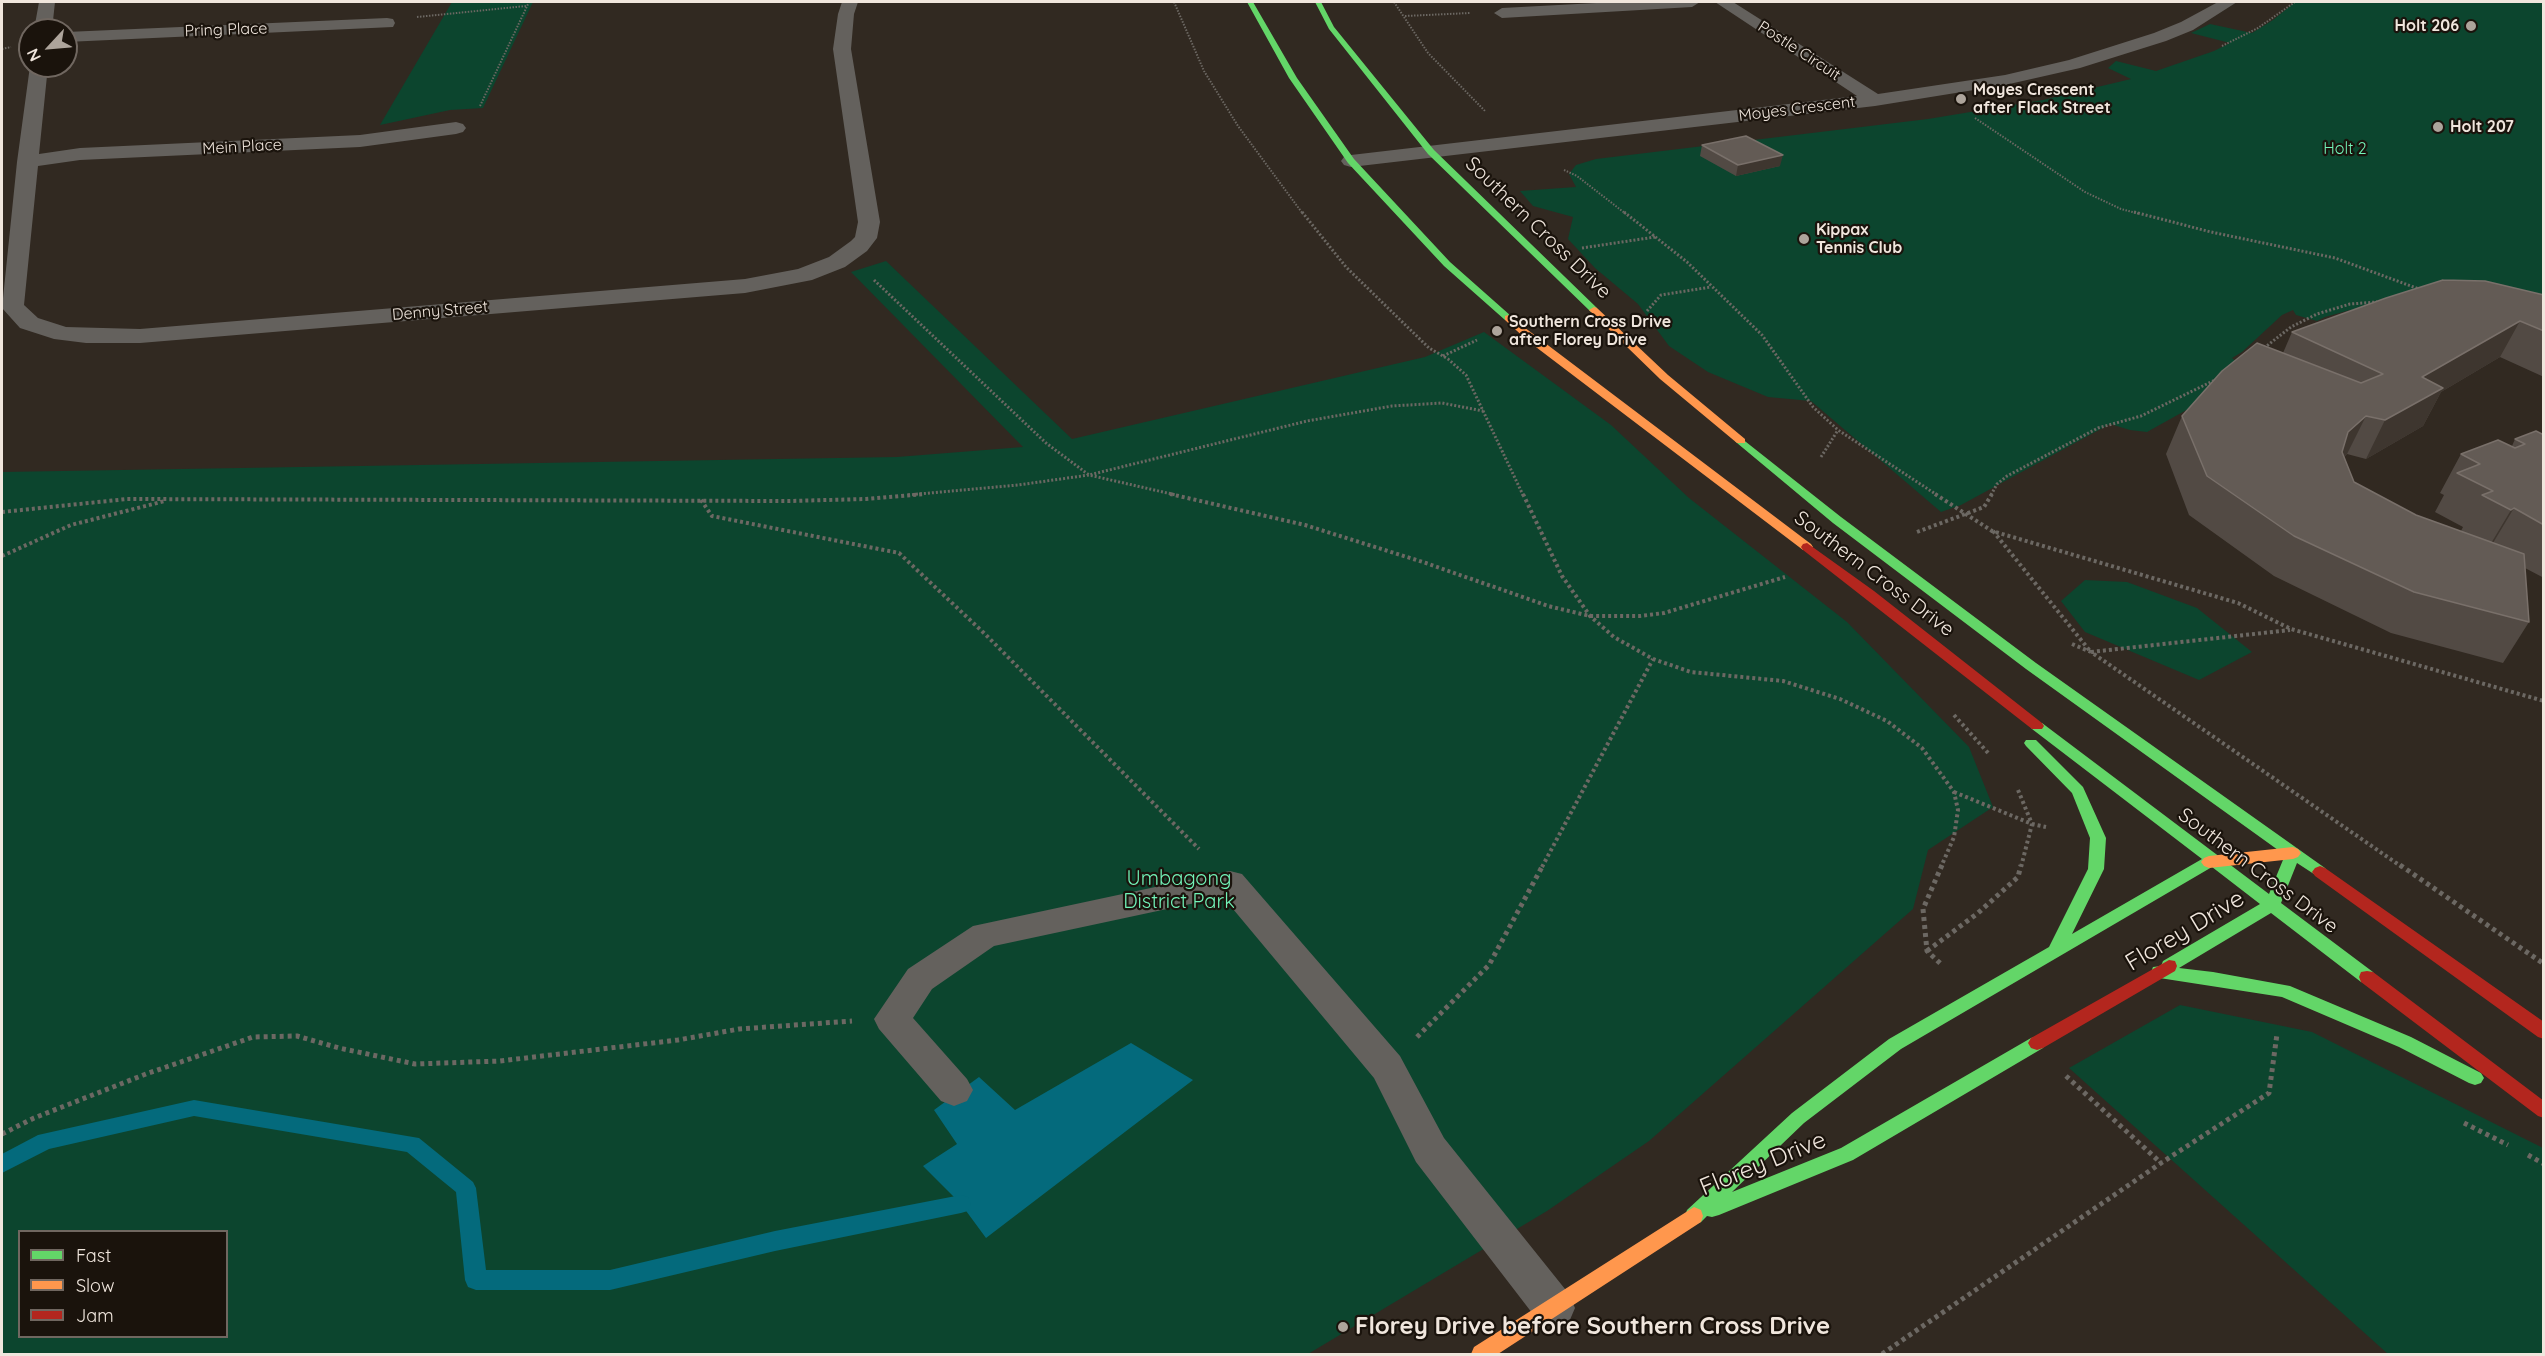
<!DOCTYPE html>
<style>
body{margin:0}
#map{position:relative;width:2545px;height:1356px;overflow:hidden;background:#312921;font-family:Quicksand,sans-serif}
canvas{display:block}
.frame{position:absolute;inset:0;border:3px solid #f0e6dd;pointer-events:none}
.legend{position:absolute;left:18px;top:1230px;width:210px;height:108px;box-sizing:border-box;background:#1a130c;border:2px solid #706760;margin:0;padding:8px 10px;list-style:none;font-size:18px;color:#f0e6dd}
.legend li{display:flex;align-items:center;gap:12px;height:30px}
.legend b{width:30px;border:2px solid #706760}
.north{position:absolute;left:18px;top:18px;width:60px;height:60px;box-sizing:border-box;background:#1a130c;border:2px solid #706760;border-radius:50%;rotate:244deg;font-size:16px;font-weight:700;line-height:24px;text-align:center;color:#f0e6dd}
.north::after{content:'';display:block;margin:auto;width:21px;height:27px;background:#ada49b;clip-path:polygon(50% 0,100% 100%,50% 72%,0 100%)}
</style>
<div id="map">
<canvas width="2545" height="1356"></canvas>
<div class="frame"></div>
<ul class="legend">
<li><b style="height:8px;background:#63d668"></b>Fast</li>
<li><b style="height:8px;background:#ff974d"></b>Slow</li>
<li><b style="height:8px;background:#b3261e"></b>Jam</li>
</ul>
<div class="north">N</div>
</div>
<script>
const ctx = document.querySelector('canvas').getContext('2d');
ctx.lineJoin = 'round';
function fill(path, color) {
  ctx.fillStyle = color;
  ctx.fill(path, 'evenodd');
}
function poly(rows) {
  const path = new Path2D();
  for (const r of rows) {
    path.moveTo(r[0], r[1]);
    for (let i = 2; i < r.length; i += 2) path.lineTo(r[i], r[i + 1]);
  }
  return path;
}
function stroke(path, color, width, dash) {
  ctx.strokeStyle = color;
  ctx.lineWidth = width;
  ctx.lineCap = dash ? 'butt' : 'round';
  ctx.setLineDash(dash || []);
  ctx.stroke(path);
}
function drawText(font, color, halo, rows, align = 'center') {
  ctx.font = font + ' Quicksand,sans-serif';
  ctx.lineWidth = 4.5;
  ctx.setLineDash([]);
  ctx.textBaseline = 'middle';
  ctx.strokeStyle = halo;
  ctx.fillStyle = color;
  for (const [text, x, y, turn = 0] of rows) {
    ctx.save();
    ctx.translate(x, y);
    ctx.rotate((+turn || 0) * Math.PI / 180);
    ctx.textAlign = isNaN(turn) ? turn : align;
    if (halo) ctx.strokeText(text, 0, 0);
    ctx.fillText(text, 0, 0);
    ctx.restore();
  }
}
fill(poly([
 [452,2,533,2,483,108,450,110,380,125],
 [2295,2,2543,2,2543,331,2381,308,2350,310,2325,317,2317,321,2296,315,2293,310,2282,315,2242,352,2232,358,2251,374,2147,432,2130,430,2110,424,1961,505,1941,512,1811,401,1768,397,1708,372,1669,346,1638,304,1595,268,1568,239,1573,217,1533,206,1520,191,1576,187,1569,174,1576,165,1596,159,1928,119,2043,100,2131,79,2108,68,2116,61,2156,71,2214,51,2230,43,2191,33,2210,24,2252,33,2273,20],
 [886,261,1072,439,1425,357,1484,332,1611,425,1689,498,1847,622,1969,747,1993,807,1928,850,1913,909,1649,1141,1547,1211,1308,1354,2,1354,2,472,897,457,1023,447,851,272],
 [20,1232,226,1232,226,1336,20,1336],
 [2085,580,2127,582,2197,608,2252,652,2199,680,2085,632,2061,601],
 [2180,1005,2312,1032,2543,1148,2543,1354,2388,1354,2069,1068]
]), '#0c452e');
fill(poly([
 [1131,1043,1193,1080,986,1238,961,1204,923,1166,957,1144,934,1110,979,1077,1015,1110]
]), '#046a7c');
fill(poly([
 [194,1100,419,1138,473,1182,476,1188,486,1270,610,1270,775,1231,961,1195,968,1197,971,1204,968,1211,961,1213,775,1251,610,1290,476,1290,468,1287,465,1280,456,1192,407,1152,194,1116,49,1149,2,1173,2,1154,38,1135,194,1100]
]), '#046a7c');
stroke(poly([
 [1174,2,1204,71,1238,126,1303,214],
 [1394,2,1428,53,1485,111],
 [1405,16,1470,13],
 [417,17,526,6],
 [2222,46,2258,28,2295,2],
 [2,49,11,47],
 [480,106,529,2],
 [1975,118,2085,192,2121,209,2140,214],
 [1564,170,1577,176,1626,214]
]), '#6c6863', 2, [1.5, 1.5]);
stroke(poly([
 [1302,212,1346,267,1429,348,1448,359,1466,375,1523,495],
 [1624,212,1687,262,1762,335,1813,407,1838,430,1937,495],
 [2134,212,2211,232,2335,258,2419,289],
 [1582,248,1655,237],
 [874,280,1046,443,1089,475,1307,421,1392,406,1442,403,1483,411],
 [1647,311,1661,295,1711,287],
 [2264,348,2291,327,2317,314,2350,304,2377,302],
 [1443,356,1477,340],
 [1821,457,1838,430],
 [908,495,1018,485,1089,475,1176,495],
 [1991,495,1997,484,2007,476,2098,428,2141,416,2215,380]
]), '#6c6863', 3, [2, 2]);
stroke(poly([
 [1170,494,1305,525,1426,563,1548,606,1590,616,1640,616,1664,613,1785,577],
 [1523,494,1562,576,1590,616,1614,637,1653,659,1691,672,1783,681,1840,699,1887,721,1922,748,1954,792,1958,810,1954,837,1941,867],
 [1935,494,1992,531,2238,603,2291,629,2544,701],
 [701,500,712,516,899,553,986,635,1199,849],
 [2,512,127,499,789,501,866,499,924,494],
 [1993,531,2090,651],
 [1917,532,1984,507,1992,494],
 [2,556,71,525,165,501],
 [2072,644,2091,652,2402,867],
 [2091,652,2290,630],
 [1954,715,1989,754],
 [2018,790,2032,824,2021,867],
 [1954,792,2032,824,2046,827],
 [1542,867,1653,659]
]), '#6c6863', 4, [3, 3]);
stroke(poly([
 [1942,865,1923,909,1927,951,1942,965],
 [2400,865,2544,964],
 [1927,951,1978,913,2018,877,2021,865],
 [1417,1037,1489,965,1543,865],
 [2066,1076,2161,1163],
 [2464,1123,2508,1145],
 [2,1134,34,1118,146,1074,253,1037,297,1036,339,1048,415,1064,500,1061,678,1040,739,1029,852,1021],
 [2528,1155,2544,1164],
 [1882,1354,2161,1163,2269,1093,2277,1034]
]), '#6c6863', 5, [4, 4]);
fill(poly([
 [1230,871,1242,874,1400,1056,1444,1138,1569,1294,1575,1308,1569,1322,1554,1328,1539,1322,1416,1162,1374,1078,1223,897,994,946,932,989,913,1018,967,1079,973,1090,967,1101,954,1106,941,1101,879,1029,874,1019,908,969,973,926,1230,871]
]), '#64615d');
fill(poly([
 [39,2,55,2,52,30,34,30,39,2],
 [842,2,858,2,854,14,851,49,880,222,877,238,867,251,845,267,812,280,745,293,140,343,86,343,54,339,20,328,2,308,17,162,30,66,48,66,39,154,80,148,360,135,456,122,463,124,466,128,463,132,456,134,360,147,80,160,38,166,24,305,38,318,66,327,140,329,745,279,798,269,829,257,851,241,855,237,858,222,833,49,838,14,842,2],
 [1615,2,1700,2,1692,7,1502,18,1494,13,1502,8,1615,2],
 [1715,2,1733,2,1878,94,2005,75,2069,60,2154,33,2181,22,2218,2,2237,2,2193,30,2166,41,2080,68,2005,85,1875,106,1351,167,1344,165,1341,161,1344,157,1351,155,1857,96,1715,2],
 [387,18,393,19,395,23,393,27,66,42,66,32,387,18]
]), '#64615d');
fill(poly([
 [1247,2,1253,2,1297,78,1354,159,1450,262,1511,316,1511,320,1505,320,1444,266,1348,163,1289,78,1247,2],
 [1315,2,1321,2,1334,27,1434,150,1597,308,1597,312,1591,312,1428,154,1329,29,1315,2],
 [1741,438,1841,517,2036,663,2325,868,2328,872,2325,876,2320,878,2297,863,2281,903,2373,972,2375,977,2373,982,2367,983,2361,982,2271,913,2179,968,2213,972,2290,986,2411,1037,2481,1073,2484,1078,2481,1083,2475,1085,2469,1083,2399,1047,2282,997,2153,977,2151,972,2153,967,2161,966,2163,961,2260,904,2212,867,1901,1049,1804,1123,1732,1192,1841,1148,2031,1038,2037,1036,2043,1038,2046,1043,2043,1048,1853,1160,1719,1215,1712,1217,1707,1216,1701,1222,1694,1225,1687,1222,1685,1216,1687,1210,1792,1113,1889,1039,2049,947,2088,869,2090,838,2072,793,2026,746,2024,743,2026,740,2036,740,2083,787,2106,838,2104,869,2072,934,2202,859,2032,729,2030,726,2032,723,2042,723,2269,894,2285,855,2026,669,1833,523,1737,443,1735,441,1741,438]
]), '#63d668');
fill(poly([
 [1594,307,1597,308,1668,375,1745,439,1745,443,1737,443,1660,379,1591,312,1589,310,1594,307],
 [1508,315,1811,544,1813,547,1811,550,1803,550,1528,341,1505,320,1505,316,1508,315],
 [2293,847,2298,849,2301,853,2298,857,2293,859,2209,868,2204,866,2201,862,2204,858,2209,856,2293,847],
 [1694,1207,1701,1210,1703,1216,1701,1222,1498,1354,1471,1354,1474,1347,1694,1207]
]), '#ff974d');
fill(poly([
 [1807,543,1874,591,2042,723,2044,726,2042,729,2032,729,1803,550,1801,547,1803,544,1807,543],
 [2320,866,2325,868,2544,1022,2544,1039,2538,1037,2315,876,2312,872,2315,868,2320,866],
 [2169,960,2175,961,2177,966,2175,971,2043,1048,2037,1050,2031,1048,2028,1043,2031,1038,2169,960],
 [2367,971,2373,972,2544,1101,2544,1118,2538,1116,2361,982,2359,977,2361,972,2367,971]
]), '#b3261e');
fill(poly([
 [1702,145,1780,166,1736,176,1700,156],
 [2544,295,2544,377,2500,357,2441,392,2423,426,2366,459,2347,454,2344,457,2354,482,2416,515,2461,531,2463,527,2435,512,2444,495,2440,493,2461,454,2512,446,2515,439,2544,435,2544,578,2525,568,2529,622,2503,663,2391,633,2274,576,2189,515,2166,454,2182,416,2283,353,2292,332]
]), '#524a44');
fill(poly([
 [1783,155,1780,166,1736,176,1738,165],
 [2520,321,2500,357,2441,392,2423,426,2366,459,2385,420,2422,377],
 [2366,416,2347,454,2329,470,2348,432],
 [2514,508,2490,548,2487,550,2511,510]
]), '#3e362f');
const building = poly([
 [1746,136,1783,155,1738,165,1702,145,1746,136],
 [2443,280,2485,281,2544,295,2544,331,2520,321,2422,377,2443,388,2385,420,2366,416,2348,432,2342,452,2354,482,2416,515,2524,554,2529,622,2414,592,2294,536,2207,476,2182,416,2222,371,2257,343,2361,383,2383,374,2292,332,2386,298,2443,280],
 [2536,431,2544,435,2544,525,2514,508,2511,510,2482,495,2493,491,2457,473,2480,464,2461,454,2498,440,2515,448,2525,444,2515,439,2536,431]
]);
fill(building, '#635b55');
stroke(building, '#79706a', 1.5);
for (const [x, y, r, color] of [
 [2471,26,6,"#ada49b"],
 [1961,99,6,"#ada49b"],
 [2438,127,6,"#ada49b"],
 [1804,239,6,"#ada49b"],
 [1497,331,6,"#ada49b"],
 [1343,1327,6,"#ada49b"]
]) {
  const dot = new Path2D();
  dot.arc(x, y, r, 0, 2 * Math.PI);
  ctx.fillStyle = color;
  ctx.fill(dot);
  stroke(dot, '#1a130c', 2);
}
drawText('bold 16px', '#f0e6dd', '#1a130c', [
 ["Holt 206",2459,26,"right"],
 ["Moyes Crescent",1973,90],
 ["after Flack Street",1973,108],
 ["Holt 207",2450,127],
 ["Kippax",1816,230],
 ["Tennis Club",1816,248],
 ["Southern Cross Drive",1509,322],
 ["after Florey Drive",1509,340]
], 'left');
drawText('16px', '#f0e6dd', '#1a130c', [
 ["Pring Place",226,30,-2],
 ["Postle Circuit",1799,51,33],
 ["Moyes Crescent",1797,109,-7],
 ["Mein Place",242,147,-3],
 ["Denny Street",440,311,-5]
]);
drawText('16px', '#72f4b9', '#1a130c', [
 ["Holt 2",2345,149]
]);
drawText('20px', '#f0e6dd', '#1a130c', [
 ["Southern Cross Drive",1538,228,44],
 ["Southern Cross Drive",1874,574,37],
 ["Southern Cross Drive",2258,871,37]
]);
drawText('20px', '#72f4b9', '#1a130c', [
 ["Umbagong",1179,879],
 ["District Park",1179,902]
]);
drawText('24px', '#f0e6dd', '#1a130c', [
 ["Florey Drive",2185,931,-31],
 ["Florey Drive",1763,1164,-22]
]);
drawText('bold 24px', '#f0e6dd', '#1a130c', [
 ["Florey Drive before Southern Cross Drive",1355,1327]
], 'left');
</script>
